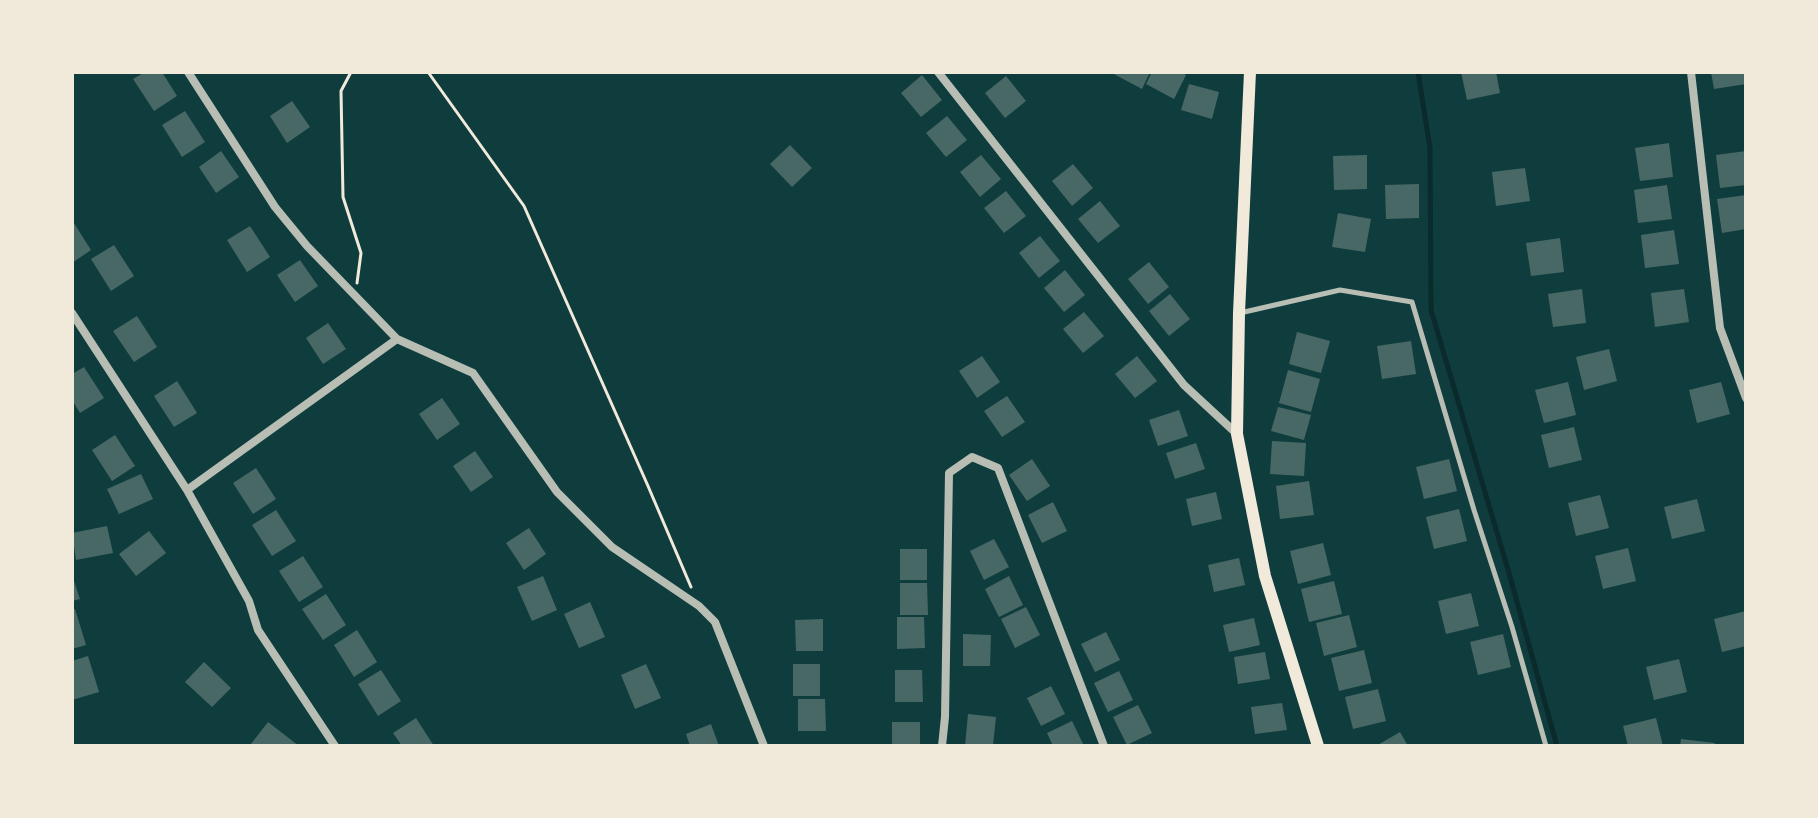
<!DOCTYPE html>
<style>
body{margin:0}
#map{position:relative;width:1818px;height:818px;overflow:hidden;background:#0f3d3e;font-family:Montserrat,sans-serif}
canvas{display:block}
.frame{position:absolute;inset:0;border:74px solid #f1e9da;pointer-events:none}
</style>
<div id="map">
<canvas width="1818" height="818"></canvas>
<div class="frame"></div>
</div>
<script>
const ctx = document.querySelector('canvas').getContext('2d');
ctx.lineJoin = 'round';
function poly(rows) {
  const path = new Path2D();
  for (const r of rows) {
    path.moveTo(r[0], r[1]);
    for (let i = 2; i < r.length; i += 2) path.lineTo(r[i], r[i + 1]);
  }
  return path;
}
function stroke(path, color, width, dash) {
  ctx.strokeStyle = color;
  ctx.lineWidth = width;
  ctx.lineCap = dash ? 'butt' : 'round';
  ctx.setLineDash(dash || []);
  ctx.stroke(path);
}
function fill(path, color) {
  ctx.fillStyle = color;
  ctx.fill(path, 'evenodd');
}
stroke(poly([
 [1418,72,1430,148,1431,310,1509,573,1557,746]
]), '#0a2a2b', 5);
fill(poly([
 [145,72,162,72,177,96,154,111,133,79],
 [1110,72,1150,72,1142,89],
 [1152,72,1181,72,1186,75,1174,99,1146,84],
 [1461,72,1496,72,1500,93,1467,100],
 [1711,72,1746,72,1746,84,1714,89],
 [922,75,942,100,921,117,901,93],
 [1006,76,1026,101,1005,118,985,93],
 [1189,84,1219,92,1212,119,1181,110],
 [292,101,310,127,287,143,270,116],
 [185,111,205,142,182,157,162,125],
 [947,116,967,140,946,157,926,133],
 [1669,143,1673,177,1640,181,1635,148],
 [790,145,812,168,792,187,770,164],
 [221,151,239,177,216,193,199,167],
 [1746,151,1746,185,1720,188,1716,155],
 [981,155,1001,179,980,197,960,172],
 [1367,155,1367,189,1334,190,1333,156],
 [1073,164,1093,188,1072,206,1052,181],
 [1525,168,1530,201,1496,206,1492,172],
 [1419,184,1419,218,1386,219,1385,185],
 [1667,185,1672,219,1638,223,1634,190],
 [1006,191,1026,216,1004,233,984,208],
 [1746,195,1746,229,1722,233,1717,199],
 [1100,201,1120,226,1098,243,1078,219],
 [1338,213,1371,219,1365,252,1332,247],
 [72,220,91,250,72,263],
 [250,226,270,257,247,272,227,240],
 [1674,230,1679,264,1645,268,1641,235],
 [1040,236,1060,261,1039,278,1019,253],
 [1560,238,1564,272,1531,276,1526,243],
 [114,245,134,276,111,291,91,259],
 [300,260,318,286,295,302,277,275],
 [1149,262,1169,287,1148,304,1128,279],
 [1065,270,1085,295,1064,312,1044,288],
 [1582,289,1586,323,1553,327,1548,294],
 [1684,289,1689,322,1655,327,1651,293],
 [1170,294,1190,319,1169,336,1149,311],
 [1084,312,1104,336,1083,353,1063,329],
 [137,316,157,347,134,362,113,331],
 [328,323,346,349,323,364,306,338],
 [1297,332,1330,341,1321,373,1289,364],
 [1411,341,1416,374,1382,379,1377,346],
 [1609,349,1617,381,1584,390,1576,357],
 [982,356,1000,382,977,398,959,371],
 [1137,356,1157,381,1135,398,1115,374],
 [84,367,104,398,80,413,72,400,72,374],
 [1288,370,1320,379,1311,412,1279,403],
 [177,381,197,413,174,427,154,396],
 [1568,382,1576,415,1544,423,1535,390],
 [1721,382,1730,414,1697,423,1689,390],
 [1007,396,1025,422,1002,437,984,411],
 [442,398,460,424,437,440,419,414],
 [1278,407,1311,415,1304,440,1271,431],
 [1179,410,1188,436,1158,446,1149,420],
 [1574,427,1582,460,1549,468,1541,435],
 [115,435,135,466,112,481,92,450],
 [1272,441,1306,443,1304,476,1270,474],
 [1196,443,1205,469,1175,479,1166,453],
 [475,451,493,477,471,492,453,466],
 [1032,459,1050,486,1027,501,1009,475],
 [1449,459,1457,491,1424,499,1416,467],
 [256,468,276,499,253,514,233,483],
 [141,474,153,499,119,514,107,489],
 [1309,481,1314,515,1280,519,1276,486],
 [1216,492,1222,519,1192,526,1186,499],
 [1600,495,1609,528,1576,536,1568,503],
 [1697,499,1705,531,1672,539,1664,507],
 [1053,502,1067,531,1042,543,1028,515],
 [1459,509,1467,541,1434,549,1426,517],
 [276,510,296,541,272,556,252,525],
 [107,526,113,553,76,560,72,533],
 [529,528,546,554,524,570,506,543],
 [149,531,166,553,136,576,119,554],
 [994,539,1009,567,984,580,970,551],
 [1323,543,1331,575,1298,584,1290,551],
 [1628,548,1636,581,1603,589,1595,556],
 [900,549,927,549,927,580,900,580],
 [303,556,323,587,299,602,279,571],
 [1239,558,1245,585,1214,592,1208,565],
 [72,575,80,599,72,601],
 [543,576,557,610,532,621,517,587],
 [1009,576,1023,605,999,617,985,589],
 [1334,581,1342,614,1309,622,1301,589],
 [900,583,927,583,928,615,900,615],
 [1471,593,1479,626,1446,634,1438,601],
 [326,594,346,625,323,640,302,609],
 [590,602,605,637,579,648,564,614],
 [1026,607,1040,635,1015,648,1001,619],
 [75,609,86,645,72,649,72,610],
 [1746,611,1746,646,1722,652,1714,619],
 [1349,615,1357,647,1324,656,1316,623],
 [897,617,924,617,925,648,897,649],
 [1254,618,1260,645,1229,652,1223,625],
 [823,619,823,651,796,651,795,620],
 [357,630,377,662,354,677,334,645],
 [1106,632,1120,660,1095,672,1081,644],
 [963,634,991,635,990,666,963,666],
 [1503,634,1511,667,1478,675,1470,642],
 [1364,650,1372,683,1339,691,1331,658],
 [1265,652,1270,679,1238,684,1234,657],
 [88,656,99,692,72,700,72,661],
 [1679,659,1687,692,1654,700,1646,667],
 [204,662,231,688,212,707,185,682],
 [646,664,661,698,635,709,621,675],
 [793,664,820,664,820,696,793,696],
 [381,670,401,701,378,716,358,684],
 [895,670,922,670,923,702,895,702],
 [1119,671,1133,700,1108,712,1094,683],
 [1051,686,1065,714,1041,726,1027,698],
 [1378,689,1386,721,1353,729,1345,697],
 [798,699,825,699,826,731,798,731],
 [1282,703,1287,730,1255,734,1251,707],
 [1138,705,1152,733,1127,745,1113,717],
 [968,714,996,717,993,746,965,746],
 [416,718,434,746,402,746,393,733],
 [1656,718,1663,746,1628,746,1623,726],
 [1072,721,1084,746,1053,746,1047,733],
 [268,722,299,746,254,746,251,744],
 [892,722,920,722,920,746,892,746],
 [711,724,719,746,690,746,686,734],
 [1400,732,1408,746,1376,746],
 [1681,739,1715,743,1714,746,1680,746]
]), '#486865');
stroke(poly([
 [351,72,341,91,343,197,361,253,357,283],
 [428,72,524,206,648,486,691,587]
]), '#f1e9da', 3);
stroke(poly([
 [1240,313,1340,290,1412,302,1474,510,1512,627,1546,746]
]), '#b8beb3', 5);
stroke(poly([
 [188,72,275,207,307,246,397,339,473,373,557,492,612,547,699,606,715,622,764,746],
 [938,72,1184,385,1237,434],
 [1691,72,1720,328,1746,398],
 [72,313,187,490,249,601,258,630,335,746],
 [187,490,397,339],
 [942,746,945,717,949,473,972,457,998,468,1104,746]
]), '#b8beb3', 8);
stroke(poly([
 [1250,72,1239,313,1237,434,1265,576,1318,746]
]), '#f1e9da', 12);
</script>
